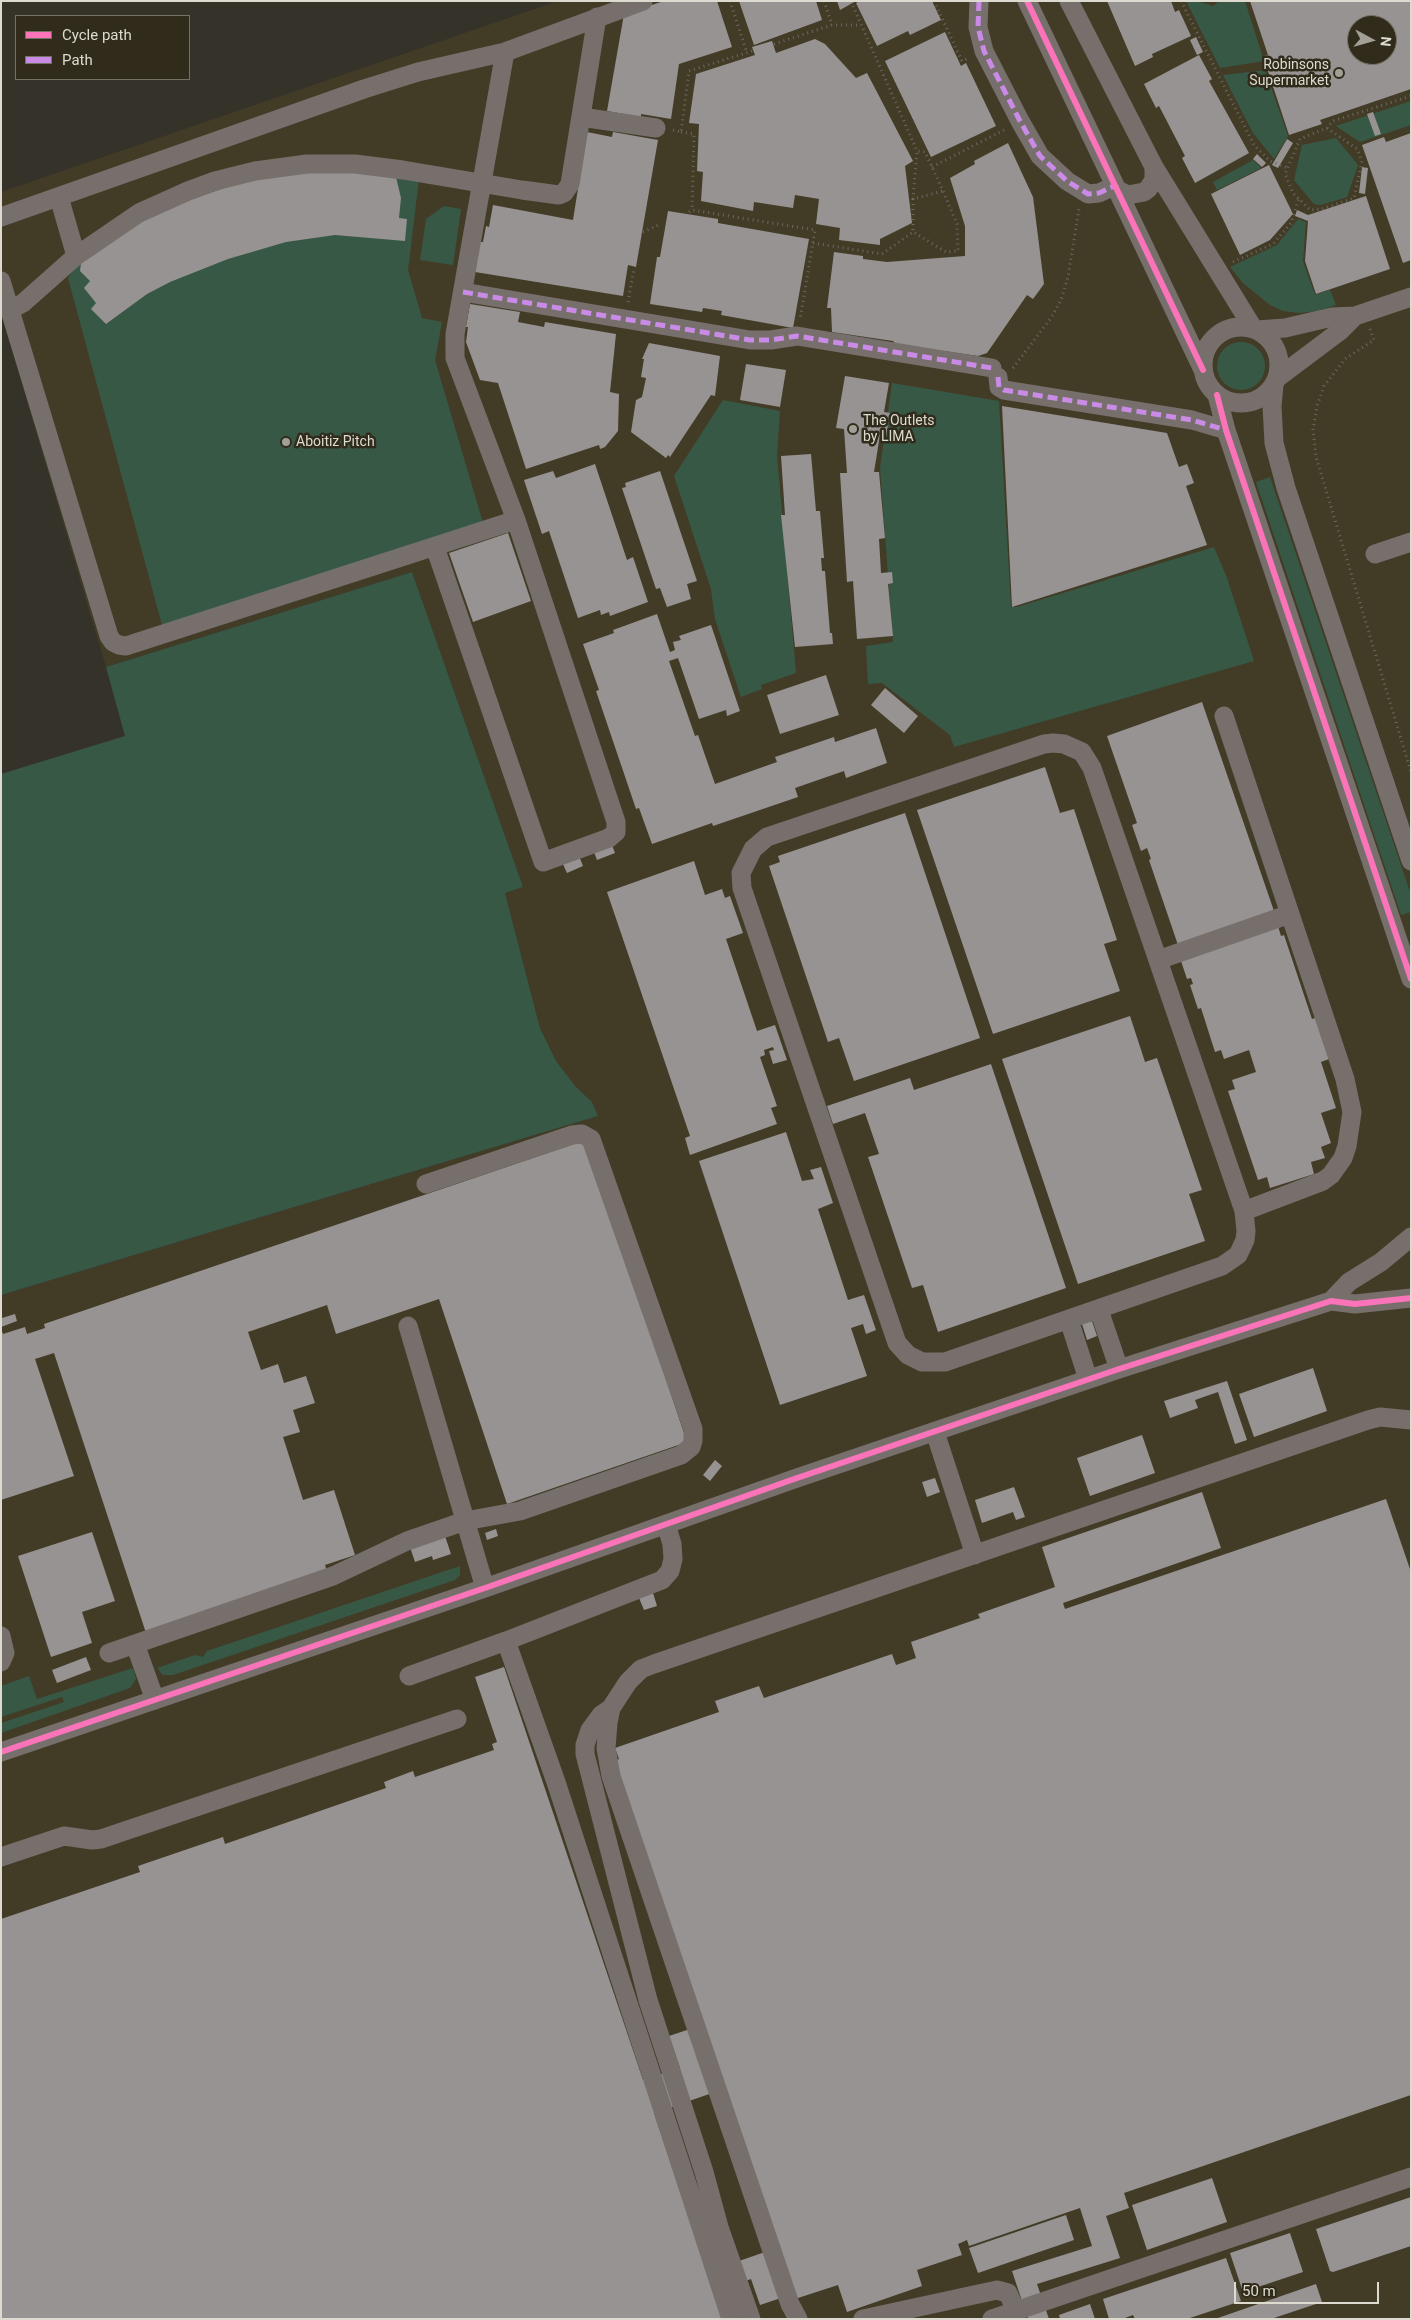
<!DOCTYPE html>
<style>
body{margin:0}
#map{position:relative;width:1412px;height:2320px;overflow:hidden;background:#35322a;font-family:Roboto,sans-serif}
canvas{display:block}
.frame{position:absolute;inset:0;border:2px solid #dddad0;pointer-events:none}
.legend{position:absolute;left:15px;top:15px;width:175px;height:65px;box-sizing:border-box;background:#302b1b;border:1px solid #757163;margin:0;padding:6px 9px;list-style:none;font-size:15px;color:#dddad0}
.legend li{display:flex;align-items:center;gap:10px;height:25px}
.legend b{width:25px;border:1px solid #757163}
.north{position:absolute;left:1347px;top:15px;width:50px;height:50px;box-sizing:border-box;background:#302b1b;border:1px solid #757163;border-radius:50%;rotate:96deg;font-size:14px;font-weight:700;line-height:20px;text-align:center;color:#dddad0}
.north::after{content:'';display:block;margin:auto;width:18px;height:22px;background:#a29f96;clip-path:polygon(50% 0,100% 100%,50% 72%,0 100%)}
.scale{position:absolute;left:1234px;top:2282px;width:145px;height:22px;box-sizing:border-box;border:2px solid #dddad0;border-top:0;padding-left:6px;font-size:15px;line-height:18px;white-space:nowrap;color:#dddad0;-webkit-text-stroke:4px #302b1b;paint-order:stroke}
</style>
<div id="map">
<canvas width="1412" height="2320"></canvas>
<div class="frame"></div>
<ul class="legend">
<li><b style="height:6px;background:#fb73b8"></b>Cycle path</li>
<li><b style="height:6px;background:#ca8be6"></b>Path</li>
</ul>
<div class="north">N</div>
<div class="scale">50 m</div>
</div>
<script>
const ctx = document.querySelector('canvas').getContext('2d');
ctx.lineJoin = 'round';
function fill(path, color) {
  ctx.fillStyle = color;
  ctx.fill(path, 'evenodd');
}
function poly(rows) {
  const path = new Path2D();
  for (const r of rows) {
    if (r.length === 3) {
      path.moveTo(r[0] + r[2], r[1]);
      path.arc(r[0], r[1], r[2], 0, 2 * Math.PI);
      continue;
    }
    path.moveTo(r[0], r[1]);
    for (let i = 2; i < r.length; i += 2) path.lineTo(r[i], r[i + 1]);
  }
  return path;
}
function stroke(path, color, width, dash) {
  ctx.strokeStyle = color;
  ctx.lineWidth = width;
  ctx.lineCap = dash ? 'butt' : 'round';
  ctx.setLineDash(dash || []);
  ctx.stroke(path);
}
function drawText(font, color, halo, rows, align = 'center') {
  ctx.font = font + ' Roboto,sans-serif';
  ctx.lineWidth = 5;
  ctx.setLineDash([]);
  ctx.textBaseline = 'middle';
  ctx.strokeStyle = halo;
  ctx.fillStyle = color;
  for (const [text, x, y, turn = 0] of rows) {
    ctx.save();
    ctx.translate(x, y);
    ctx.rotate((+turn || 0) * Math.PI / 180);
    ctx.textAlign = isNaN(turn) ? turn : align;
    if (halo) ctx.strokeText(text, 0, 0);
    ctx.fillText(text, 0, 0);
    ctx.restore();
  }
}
fill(poly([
 [558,1,1411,1,1411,2319,1,2319,1,1295,598,1116,592,1102,576,1087,556,1061,540,1028,505,893,523,887,412,572,106,667,1,314,1,192],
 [1357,25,1387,25,1387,55,1357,55]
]), '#423c27');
fill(poly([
 [1186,1,1197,1,1213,6,1219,1,1245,1,1264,61,1220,68],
 [1265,70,1288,136,1274,159,1253,133,1223,75],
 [1411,101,1411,125,1360,142,1336,126],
 [1336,138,1358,165,1347,197,1321,205,1314,204,1294,180,1302,145],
 [1253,160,1261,168,1217,190,1213,182],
 [261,176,419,179,408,270,422,318,442,322,435,360,483,523,162,625,68,278,78,263,177,202],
 [444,206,461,209,453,265,420,260,426,219],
 [1298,219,1306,222,1303,261,1315,295,1330,290,1336,305,1317,311,1299,313,1283,311,1270,305,1243,283,1230,267,1277,245],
 [1241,366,24],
 [892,383,999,401,1011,607,1017,607,1214,547,1227,578,1254,661,954,747,950,735,882,683,868,684,866,646,893,642,880,468],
 [723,400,780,411,777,455,796,673,761,685,762,689,741,697,715,619,711,589,674,476],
 [1270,477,1411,895,1411,912,1401,915,1256,482],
 [412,572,523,887,505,893,540,1028,556,1061,576,1087,592,1102,598,1116,1,1295,1,774,125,736,106,667],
 [460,1566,460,1575,455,1580,173,1675,163,1675,157,1668,195,1655,203,1657,207,1651],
 [133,1668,136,1679,130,1688,1,1733,1,1723,64,1702,62,1697,1,1717,1,1686,29,1676,37,1699]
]), '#385846');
fill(poly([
 [664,1,717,1,732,47,679,64,671,119,641,114,641,117,607,111,624,14],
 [739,1,816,1,822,20,754,45],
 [837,1,856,1,840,10],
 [860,1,932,1,941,20,910,35,908,31,877,46,856,3],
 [1107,1,1171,1,1175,12,1179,10,1191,36,1152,54,1153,57,1135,66],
 [1250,1,1411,1,1411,89,1320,120,1322,124,1289,135,1263,56,1268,55],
 [1357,25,1387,25,1387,55,1357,55],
 [945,32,961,66,966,63,996,126,931,157,885,61],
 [1196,37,1203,52,1197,55,1190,40],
 [815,39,825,44,856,78,867,73,913,161,905,166,912,223,880,239,880,245,839,240,840,228,816,224,819,199,795,195,793,208,754,202,753,211,701,201,703,172,697,171,699,124,689,123,696,74,755,55,752,47,772,41,776,53],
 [1199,55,1212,79,1209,81,1249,153,1195,183,1182,158,1185,156,1159,106,1156,108,1144,84],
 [1373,112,1381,134,1375,136,1367,114],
 [587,132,612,137,613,132,658,140,636,267,628,265,623,296,475,272,480,242,483,242,486,226,489,227,493,205,573,220],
 [1411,133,1411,260,1403,263,1362,145,1384,137,1386,142],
 [1287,139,1293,143,1278,168,1272,165],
 [1008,143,1033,197,1044,284,1033,299,1027,295,987,353,978,356,896,344,893,341,832,332,831,308,827,308,834,252,863,256,863,259,887,262,965,256,965,226,950,178,975,164,974,161],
 [1257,154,1266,163,1262,167,1253,159],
 [1269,165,1293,214,1270,240,1240,255,1211,194],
 [1362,167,1368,168,1365,194,1359,193],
 [304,172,361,173,396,177,401,198,399,218,407,219,405,241,335,235,286,242,228,259,170,282,147,294,106,324,91,309,96,303,84,288,90,281,80,271,81,263,105,243,162,210,238,183],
 [1366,196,1390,269,1316,294,1305,261,1308,221,1295,216,1297,210,1308,215],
 [668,211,718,219,718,223,809,239,793,328,721,315,722,311,703,308,702,312,650,304,657,257,660,257],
 [470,304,520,312,518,322,544,327,545,322,616,334,610,392,619,394,618,431,605,447,600,449,599,445,526,469,498,383,480,380,466,342,468,327,466,327],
 [649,343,720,356,715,396,711,395,670,457,668,455,666,458,631,432,636,400,642,397,646,378,641,377,644,359,642,359],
 [746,364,786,370,780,407,740,400],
 [845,376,889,383,884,412,890,413,886,436,880,435,874,472,879,472,885,538,879,539,881,573,892,572,893,583,888,584,893,636,857,639,853,581,847,582,840,473,847,473,844,429,836,428],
 [1002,406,1167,433,1179,467,1187,464,1194,483,1186,486,1207,545,1012,607],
 [811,454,816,511,820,511,824,558,821,558,822,571,825,571,830,633,832,633,833,644,795,647,781,515,785,515,781,456],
 [595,464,627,560,633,557,648,602,610,616,609,612,601,615,600,610,578,618,549,531,542,534,524,480,553,471,556,478],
 [660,471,697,581,687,584,691,599,667,607,660,588,656,589,622,488,626,487,625,483],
 [508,533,531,601,473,622,449,553],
 [657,614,670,652,675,650,673,642,681,640,679,636,711,625,740,711,727,716,726,710,699,719,678,658,669,661,695,736,698,735,715,784,777,762,775,757,834,737,835,742,876,728,887,763,846,778,844,771,795,788,798,797,713,826,712,823,652,844,639,808,636,809,596,691,599,690,583,644,614,633,613,630],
 [826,675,839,715,780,734,767,695],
 [885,688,918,716,904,733,871,705],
 [1202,702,1274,911,1178,945,1149,860,1151,859,1147,848,1141,851,1132,825,1137,823,1107,736],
 [1045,767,1060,813,1074,809,1117,940,1104,944,1120,991,993,1034,917,810],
 [905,813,980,1038,854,1081,839,1038,828,1042,769,866,780,862,778,856],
 [612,845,615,853,597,860,594,852],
 [579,856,583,866,567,873,562,862],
 [694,861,705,895,722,889,725,898,730,896,743,933,726,939,757,1031,775,1025,787,1060,773,1064,769,1051,774,1050,773,1047,764,1050,765,1055,760,1057,777,1106,771,1108,777,1124,690,1155,685,1138,690,1136,607,892],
 [1278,926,1281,936,1284,935,1312,1019,1315,1018,1329,1059,1321,1062,1336,1108,1321,1113,1331,1143,1321,1147,1325,1158,1311,1162,1314,1174,1270,1188,1267,1177,1258,1180,1228,1091,1235,1089,1232,1080,1256,1072,1249,1050,1224,1059,1221,1050,1215,1052,1201,1008,1198,1009,1190,985,1193,984,1191,978,1187,979,1181,961],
 [1130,1016,1145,1062,1157,1058,1202,1190,1189,1194,1205,1241,1078,1284,1002,1059],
 [991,1064,1066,1288,938,1332,923,1285,912,1288,868,1157,879,1154,865,1113,833,1124,827,1106,910,1078,914,1090],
 [786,1132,802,1181,814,1179,810,1170,821,1167,833,1203,818,1209,848,1300,864,1295,876,1330,866,1334,863,1324,851,1328,867,1376,780,1405,699,1161],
 [586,1140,687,1442,507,1504,439,1299,336,1334,327,1305,248,1332,261,1370,278,1364,284,1383,306,1376,315,1403,293,1410,300,1432,283,1437,303,1500,334,1490,355,1555,325,1565,328,1575,147,1636,54,1353,35,1359,74,1476,1,1500,1,1328,3,1334,25,1327,27,1334,45,1328,44,1324],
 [15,1314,17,1321,1,1327,2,1318],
 [1092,1321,1097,1336,1087,1340,1082,1324],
 [1313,1368,1327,1411,1254,1437,1239,1394],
 [1227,1381,1247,1440,1235,1444,1218,1392,1195,1400,1198,1408,1170,1418,1164,1401],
 [1142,1435,1155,1473,1090,1496,1077,1458],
 [715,1460,722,1466,710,1481,703,1475],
 [935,1478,940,1492,927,1497,922,1482],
 [1014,1487,1025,1517,1016,1520,1013,1512,982,1523,975,1500],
 [1202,1492,1221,1548,1063,1603,1065,1609,1386,1499,1411,1572,1411,2095,1124,2193,1129,2208,1106,2216,1120,2258,1037,2284,1049,2319,1028,2319,1012,2271,1092,2246,1080,2208,969,2246,967,2240,958,2244,962,2255,917,2270,922,2286,847,2312,838,2285,795,2299,793,2294,760,2305,751,2279,714,2292,723,2319,1,2319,1,1919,140,1872,138,1866,223,1837,225,1844,386,1788,384,1782,413,1771,415,1777,494,1750,492,1744,497,1742,475,1677,504,1667,643,2080,680,2068,669,2036,702,2025,613,1762,619,1759,615,1748,719,1712,715,1701,759,1686,764,1698,892,1654,896,1665,916,1658,911,1642,980,1618,978,1614,1055,1587,1042,1547],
 [724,2089,768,2251,707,2272,654,2113],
 [496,1529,498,1536,487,1540,485,1533],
 [92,1532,115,1601,82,1612,92,1643,51,1657,18,1556],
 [444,1533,451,1554,433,1560,432,1556,415,1562,410,1547],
 [653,1593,657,1606,644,1610,639,1598],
 [86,1657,91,1670,57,1683,52,1670],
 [1212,2178,1227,2222,1147,2250,1132,2205],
 [1411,2197,1411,2246,1333,2272,1330,2271,1316,2229],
 [1066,2215,1074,2240,978,2273,969,2248],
 [1290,2233,1303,2272,1243,2292,1230,2253],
 [1226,2258,1241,2301,1187,2319,1135,2319,1133,2315,1122,2319,1109,2319,1103,2299],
 [1316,2284,1322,2302,1271,2319,1215,2319],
 [1090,2304,1095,2319,1060,2319,1059,2315]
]), '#979393');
stroke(poly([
 [730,1,747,53],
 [824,1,832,25],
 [934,1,962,61,967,59],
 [1181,1,1254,145,1270,161,1287,168],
 [853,6,917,151,925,152,943,191,957,224,958,251,946,252,913,232],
 [774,44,832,25,861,25],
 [1327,128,1357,149,1362,161,1354,198,1322,209,1310,210,1293,193,1285,174,1300,139,1327,128,1333,121,1411,96],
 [673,130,681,132,689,71,752,51],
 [681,132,694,134,692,210],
 [932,167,1004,130],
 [913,199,917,151],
 [689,212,692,210,815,230,800,320],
 [643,232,661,224],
 [813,243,882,254,913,232,913,199,943,191],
 [1233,262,1273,244,1291,223,1299,198],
 [628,302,634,268],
 [1370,329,1374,340,1345,359,1324,386,1317,406,1313,429,1316,457,1411,772],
 [1013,368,1051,318,1061,300,1068,277,1079,209]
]), '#6c6862', 3, [1, 4]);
stroke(poly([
 [979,1,978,27,984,51,1020,121,1040,156,1067,181,1088,194,1099,193,1114,186],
 [1027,1,1203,370],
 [1069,1,1154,167,1253,328],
 [581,117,656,128],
 [1117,190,1128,195,1144,192,1148,189,1154,180,1154,167],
 [59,197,76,256],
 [1,217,364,89,418,72,505,52,643,1],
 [1,281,109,636,113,642,119,645,126,646,516,520],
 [463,292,750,340,771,340,797,336,992,368],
 [10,310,23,303,76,256,139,213,188,191,215,181,255,171,307,164,355,164,403,170,522,190,559,195,564,193,570,184,597,17],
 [1241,365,38],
 [1257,330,1285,328,1332,317,1355,316,1411,297],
 [998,377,999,387,1004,390,1192,420,1226,430],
 [1276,379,1340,331,1355,316],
 [1274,385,1272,406,1274,443,1286,488,1411,861],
 [1217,395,1226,430,1411,979],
 [435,547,543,862,609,838,616,832,616,822,516,520,455,358,455,334,505,52],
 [1375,554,1411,542],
 [1224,716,1345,1079,1352,1112,1347,1146,1343,1158,1331,1175,1323,1181,1244,1211],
 [1053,743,1064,744,1082,752,1092,768,1244,1211,1246,1231,1245,1240,1238,1255,1222,1266,945,1362,922,1362,908,1355,897,1343,742,888,741,873,753,849,767,837,1044,744,1053,743],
 [1158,960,1290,914],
 [1331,1301,1349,1282,1381,1262,1411,1237],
 [1099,1310,1119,1369],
 [1069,1320,1088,1379],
 [408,1326,485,1588],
 [935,1432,975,1555],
 [1,1636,5,1653,1,1662],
 [506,1641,556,1782,731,2319],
 [135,1644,155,1700],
 [109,1653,333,1576,407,1541,465,1521,520,1511,681,1455,691,1447,693,1441,693,1429,591,1139,582,1134,572,1135,426,1184],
 [409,1676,506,1641,662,1580,670,1571,673,1559,672,1544,666,1524],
 [611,1708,601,1715,590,1730,585,1745,585,1754,648,2000,704,2172,719,2227,751,2319],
 [1,1752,485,1588,797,1478,1119,1369,1331,1301,1355,1304,1411,1298],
 [1,1857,64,1836,92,1840,101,1839,457,1719],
 [798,2319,790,2304,611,1776,606,1748,608,1723,611,1708,628,1682,641,1669,654,1664,1368,1420,1380,1417,1411,1420],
 [863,2319,997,2290,1008,2293,1016,2311],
 [992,2319,1411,2177]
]), '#766f6b', 19);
stroke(poly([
 [979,1,978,27,984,51,1020,121,1040,156,1067,181,1088,194,1099,193,1114,186],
 [463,292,750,340,771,340,797,336,992,368],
 [998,377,999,387,1004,390,1192,420,1226,430]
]), '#ca8be6', 5, [10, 5]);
stroke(poly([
 [1027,1,1203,370],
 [1217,395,1226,430,1411,979],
 [1,1752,485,1588,797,1478,1119,1369,1331,1301,1355,1304,1411,1298]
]), '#fb73b8', 6);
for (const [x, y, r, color] of [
 [1339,73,5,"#a29f96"],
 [853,429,5,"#a29f96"],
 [286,442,5,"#a29f96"]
]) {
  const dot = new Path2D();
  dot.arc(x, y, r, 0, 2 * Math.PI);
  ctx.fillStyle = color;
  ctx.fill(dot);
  stroke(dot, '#302b1b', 2);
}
drawText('14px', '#dddad0', '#302b1b', [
 ["Robinsons",1329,65,"right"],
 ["Supermarket",1329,81,"right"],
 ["The Outlets",863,421],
 ["by LIMA",863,437],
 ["Aboitiz Pitch",296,442]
], 'left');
</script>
